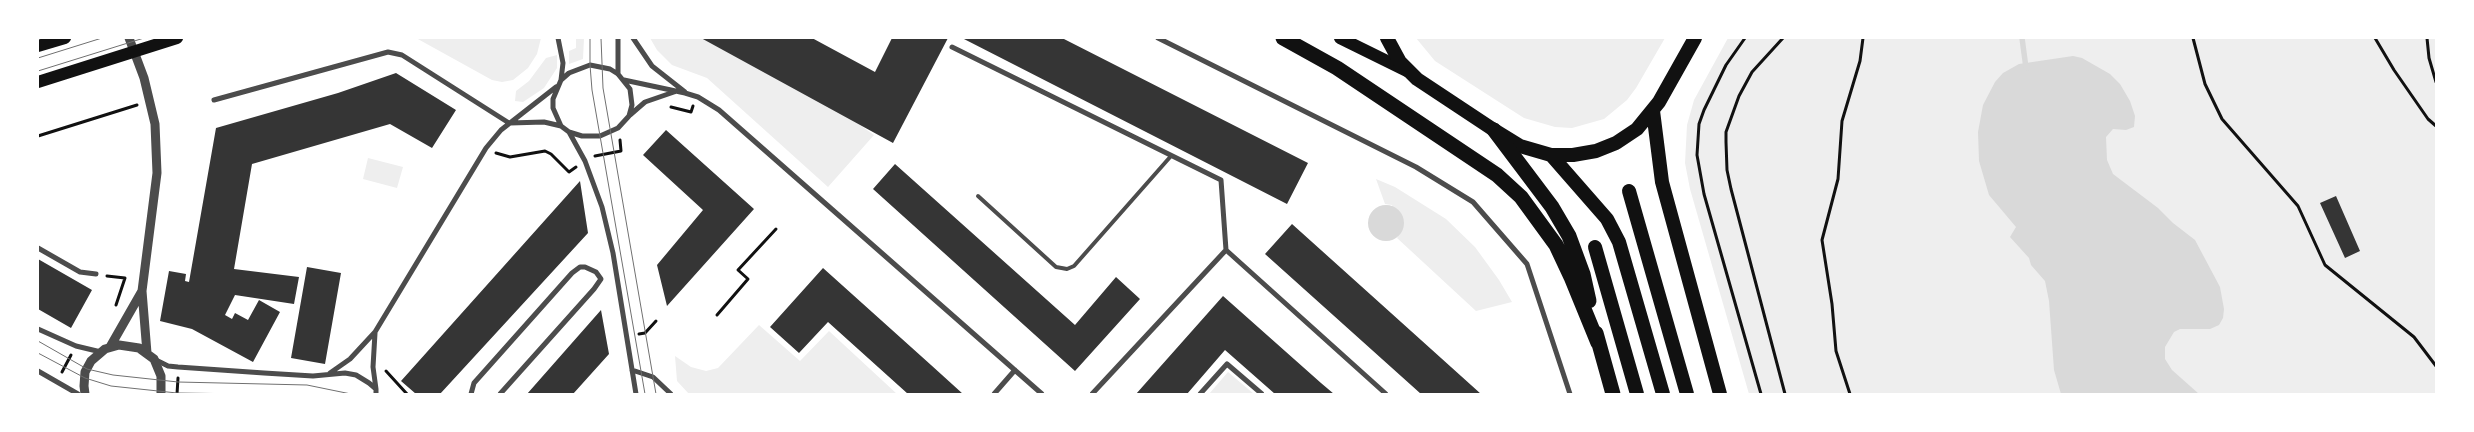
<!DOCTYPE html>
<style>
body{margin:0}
#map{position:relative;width:2474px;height:432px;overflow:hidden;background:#fff;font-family:"Roboto Serif",serif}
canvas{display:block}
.frame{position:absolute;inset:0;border:39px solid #fff;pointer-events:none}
</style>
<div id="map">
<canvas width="2474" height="432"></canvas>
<div class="frame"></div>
</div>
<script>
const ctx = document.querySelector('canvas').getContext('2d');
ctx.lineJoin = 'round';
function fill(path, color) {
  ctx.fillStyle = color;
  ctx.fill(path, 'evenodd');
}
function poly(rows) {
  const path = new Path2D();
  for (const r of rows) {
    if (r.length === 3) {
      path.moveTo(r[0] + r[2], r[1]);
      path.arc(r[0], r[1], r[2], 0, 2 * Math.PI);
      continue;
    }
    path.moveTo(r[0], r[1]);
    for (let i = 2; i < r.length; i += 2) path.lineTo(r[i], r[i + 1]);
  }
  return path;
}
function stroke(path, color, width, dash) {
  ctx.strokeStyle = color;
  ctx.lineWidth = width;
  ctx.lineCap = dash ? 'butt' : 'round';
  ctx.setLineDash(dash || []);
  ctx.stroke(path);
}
fill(poly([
 [416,38,541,38,537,54,528,68,513,80,502,82,492,80],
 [576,38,584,38,583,59,569,64,569,51,576,48],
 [650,38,701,38,850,118,874,135,828,187,707,78,672,65,657,50],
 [1416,38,1665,38,1636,88,1627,100,1604,119,1572,128,1555,127,1524,118,1435,61],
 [1728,38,2436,38,2436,394,1749,394,1690,189,1685,163,1687,125,1694,100],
 [557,55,557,68,544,88,523,102,515,101,516,91,529,81,546,58],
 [368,158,403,167,397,188,363,179],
 [1376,179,1395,187,1446,219,1475,247,1499,280,1512,302,1476,311,1397,238,1401,232,1392,205,1385,204],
 [759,325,800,361,829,331,897,394,689,394,677,381,675,356,691,367,706,371,718,368],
 [1228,372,1254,394,1209,394]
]), '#eee');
fill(poly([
 [2073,56,2082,58,2110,74,2120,84,2130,101,2135,116,2134,127,2126,130,2113,129,2106,137,2107,160,2113,174,2158,208,2173,223,2195,240,2220,287,2224,309,2223,318,2219,325,2210,329,2180,329,2174,332,2165,347,2165,359,2172,370,2199,394,2061,394,2054,370,2049,301,2045,281,2031,265,2029,258,2010,237,2016,227,1989,195,1979,161,1978,132,1983,105,1995,82,2003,73,2019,64],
 [1386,223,18]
]), '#d9d9d9');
stroke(poly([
 [2022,38,2026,68]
]), '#d9d9d9', 5.5);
fill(poly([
 [701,38,812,38,875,72,892,38,948,38,893,143],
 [962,38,1062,38,1308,163,1287,204],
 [396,73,456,110,432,148,390,124,252,164,234,269,299,277,294,304,235,295,225,315,232,319,235,313,248,320,259,300,280,312,253,362,192,329,160,321,169,271,186,274,185,281,189,282,216,128,338,93],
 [666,130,754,209,667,306,657,265,703,210,643,155],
 [895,164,1075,325,1116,277,1140,299,1075,371,873,189],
 [580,181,588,233,440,394,416,394,401,381],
 [2336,196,2360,251,2345,258,2320,203],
 [1292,224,1371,295,1481,394,1421,394,1265,254],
 [38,259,92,290,71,328,38,309],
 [307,267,341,273,325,364,291,358],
 [823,268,931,365,963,394,908,394,828,322,799,353,770,327],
 [1223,296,1321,383,1334,394,1275,394,1225,350,1187,394,1136,394],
 [601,310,609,354,573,394,527,394]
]), '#353535');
stroke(poly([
 [1745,38,1726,65,1704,110,1699,124,1697,155,1704,194,1761,394],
 [1783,38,1752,72,1739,96,1726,132,1726,142,1727,170,1731,189,1785,394],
 [2193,38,2205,84,2222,119,2298,206,2325,265,2414,337,2436,366],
 [2375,38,2394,70,2428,119,2436,126],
 [2427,38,2429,58,2436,82],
 [671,107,691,112,693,106],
 [38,136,137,105],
 [496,153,510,157,545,151,551,154,569,172,576,167],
 [595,156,621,151,620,140],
 [107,276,125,278,116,305],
 [717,315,748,279,738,270,776,229],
 [639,334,645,333,656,321],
 [386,371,407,394],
 [62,372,71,355],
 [177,394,178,378],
 [1850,394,1836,351,1832,304,1822,240,1838,179,1842,121,1860,61,1863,38]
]), '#111', 3);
stroke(poly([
 [978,196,1056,267,1067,269,1074,266,1171,156]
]), '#4c4c4c', 4);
stroke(poly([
 [558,38,563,63,561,80,553,99,553,108,561,126,569,132,582,136,600,136,618,128,629,116,632,105,630,89,618,74,610,69,590,65,569,73,561,80],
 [618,38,618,74],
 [633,38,652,66,685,92],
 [1158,38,1416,167,1473,202,1527,264,1570,394],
 [952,47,1221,180,1226,250],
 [624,80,685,93,698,97,719,110,1042,394],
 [214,100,388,52,402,55,509,123],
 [630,115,645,102,674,92],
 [510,123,544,122,561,126],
 [569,132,585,161,602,207,613,253,636,394],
 [38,248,80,272,96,274],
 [38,329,76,346,101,352],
 [375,333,373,367,376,389],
 [156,360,168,366,178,367,264,373,313,376,345,373,356,375,369,383,376,389,376,394],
 [632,370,653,377,671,394],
 [38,371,78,394],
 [330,373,350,359,375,332,486,148,501,130,556,87],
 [471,394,474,383,572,273,580,267,585,267,596,272,601,279,594,289,500,394],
 [994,394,1015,370],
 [1092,394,1226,250,1386,394],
 [1200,394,1227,364,1262,394]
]), '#4c4c4c', 5);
stroke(poly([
 [129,38,144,78,155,124,157,173,142,291,147,353],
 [110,347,142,291],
 [85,394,84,386,85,372,91,361,105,349,119,345,139,348,154,359,161,376,161,394]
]), '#4c4c4c', 9);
stroke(poly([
 [1340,38,1407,71],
 [38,46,65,38],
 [38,82,177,38]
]), '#111', 12);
stroke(poly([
 [1387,38,1400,62,1417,79,1494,130,1520,146,1551,155,1573,155,1596,151,1616,143,1637,129,1659,102,1695,38],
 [1653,111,1662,182,1720,394],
 [1551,155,1607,219,1619,242,1663,394],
 [1629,191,1687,394],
 [1595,247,1637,394]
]), '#111', 14);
stroke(poly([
 [1283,38,1337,68,1497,175,1521,197,1556,245,1571,277,1598,343],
 [1494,130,1552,207,1569,236,1583,274,1589,301],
 [1596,333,1613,394]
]), '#111', 15);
stroke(poly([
 [590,38,590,65,592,90,645,394],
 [601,38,603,88,656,394],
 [38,58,102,38],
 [38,71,144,38],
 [38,341,87,369,113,375,178,382,307,385,351,394],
 [38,353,85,378,111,386,177,393,251,394]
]), '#707070', 1);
</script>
